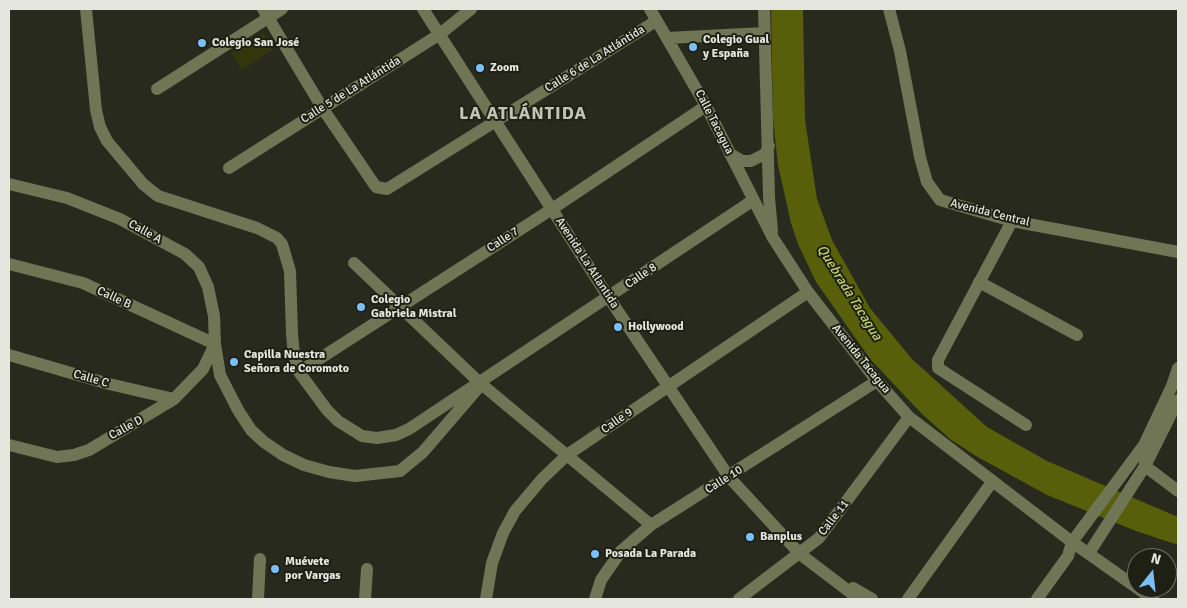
<!DOCTYPE html>
<meta charset="utf-8">
<style>
body{margin:0}
#map{position:relative;width:1187px;height:608px;overflow:hidden;background:#282a1d;font-family:Signika,sans-serif}
canvas{display:block}
.frame{position:absolute;inset:0;border:10px solid #e5e6de;pointer-events:none}
.north{position:absolute;left:1127px;top:548px;width:50px;height:50px;box-sizing:border-box;background:#1e2014;border:1px solid #6e6f65;border-radius:50%;rotate:16deg;font-size:14px;font-weight:700;line-height:20px;text-align:center;color:#e5e6de}
.north::after{content:'';display:block;margin:auto;width:18px;height:22px;background:#7abff8;clip-path:polygon(50% 0,100% 100%,50% 72%,0 100%)}
</style>
<div id="map">
<canvas width="1187" height="608"></canvas>
<div class="frame"></div>
<div class="north">N</div>
</div>
<script>
const ctx = document.querySelector('canvas').getContext('2d');
ctx.lineJoin = 'round';
function fill(path, color) {
  ctx.fillStyle = color;
  ctx.fill(path, 'evenodd');
}
function poly(rows) {
  const path = new Path2D();
  for (const r of rows) {
    path.moveTo(r[0], r[1]);
    for (let i = 2; i < r.length; i += 2) path.lineTo(r[i], r[i + 1]);
  }
  return path;
}
function stroke(path, color, width, dash) {
  ctx.strokeStyle = color;
  ctx.lineWidth = width;
  ctx.lineCap = dash ? 'butt' : 'round';
  ctx.setLineDash(dash || []);
  ctx.stroke(path);
}
function drawText(font, color, halo, rows, align = 'center') {
  ctx.font = font + ' Signika,sans-serif';
  ctx.lineWidth = 4;
  ctx.setLineDash([]);
  ctx.textBaseline = 'middle';
  ctx.strokeStyle = halo;
  ctx.fillStyle = color;
  for (const [text, x, y, turn = 0] of rows) {
    ctx.save();
    ctx.translate(x, y);
    ctx.rotate((+turn || 0) * Math.PI / 180);
    ctx.textAlign = isNaN(turn) ? turn : align;
    if (halo) ctx.strokeText(text, 0, 0);
    ctx.fillText(text, 0, 0);
    ctx.restore();
  }
}
fill(poly([
 [263,33,274,49,242,70,231,53]
]), '#32360c');
fill(poly([
 [771,9,803,9,805,120,817,199,832,240,870,308,912,359,987,427,1047,461,1178,517,1178,545,1136,531,1047,495,976,456,950,439,921,413,871,360,816,282,798,244,791,223,778,165,773,119]
]), '#575f0b');
stroke(poly([
 [86,9,96,110,100,127,107,141,143,184,158,196,257,228,277,238,282,244,290,271,292,334,294,355,299,372,327,410,338,421,362,436,377,438,396,435,409,429,752,201],
 [263,9,323,109,376,187,387,189,656,21],
 [423,9,609,298,729,477,800,554,859,599],
 [650,9,706,106,773,238,808,292,877,381,909,417,1072,542,1153,599],
 [764,9,769,197,772,231],
 [889,9,900,51,920,157,927,182,940,200,1012,221,1178,252],
 [667,38,764,33],
 [157,89,282,9],
 [730,154,742,161,751,161,765,154,769,146],
 [229,168,440,34,471,9],
 [9,184,67,198,120,219,185,254,199,267,208,287,214,316,215,344,220,375,238,410,251,430,264,442,283,455,304,465,329,472,355,476,400,471,423,452,478,388],
 [1012,221,938,360,938,368,1026,425],
 [354,263,480,383,651,525],
 [9,264,83,283,215,344],
 [979,282,1077,335],
 [9,355,109,384,174,399],
 [299,372,552,209,706,106],
 [9,445,57,457,74,455,89,450,174,399,203,369,215,344],
 [1145,458,1145,466,1178,491],
 [1089,553,1145,466,1178,400],
 [853,588,872,599],
 [258,599,260,559],
 [365,599,367,569],
 [486,599,492,563,503,533,515,511,542,479,567,455,808,292],
 [595,599,601,580,621,551,651,525,877,381],
 [739,599,819,538,909,417],
 [908,599,992,482],
 [1037,599,1068,556,1072,542,1144,445,1172,386,1178,368]
]), '#707556', 12);
for (const [x, y, r, color] of [
 [202,43,5,"#7abff8"],
 [693,47,5,"#7abff8"],
 [480,68,5,"#7abff8"],
 [361,307,5,"#7abff8"],
 [618,327,5,"#7abff8"],
 [234,362,5,"#7abff8"],
 [750,537,5,"#7abff8"],
 [595,554,5,"#7abff8"],
 [275,569,5,"#7abff8"]
]) {
  const dot = new Path2D();
  dot.arc(x, y, r, 0, 2 * Math.PI);
  ctx.fillStyle = color;
  ctx.fill(dot);
  stroke(dot, '#1e2014', 2);
}
drawText('bold 12px', '#e5e6de', '#1e2014', [
 ["Colegio Gual",703,40],
 ["y España",703,54],
 ["Colegio San José",212,43],
 ["Zoom",490,68],
 ["Colegio",371,300],
 ["Gabriela Mistral",371,314],
 ["Hollywood",628,327],
 ["Capilla Nuestra",244,355],
 ["Señora de Coromoto",244,369],
 ["Banplus",760,537],
 ["Posada La Parada",605,554],
 ["Muévete",285,562],
 ["por Vargas",285,576]
], 'left');
drawText('12px', '#e5e6de', '#1e2014', [
 ["Calle 6 de La Atlántida",595,59,-32],
 ["Calle 5 de La Atlántida",351,90,-32],
 ["Calle Tacagua",714,122,63],
 ["Avenida Central",990,213,14],
 ["Calle A",145,232,29],
 ["Calle 7",503,240,-33],
 ["Avenida La Atlantida",587,263,57],
 ["Calle 8",641,276,-34],
 ["Calle B",114,298,25],
 ["Avenida Tacagua",861,359,51],
 ["Calle C",91,379,16],
 ["Calle 9",617,421,-35],
 ["Calle D",126,428,-29],
 ["Calle 10",724,480,-32],
 ["Calle 11",834,518,-52]
]);
drawText('italic 14px', '#c3d168', '#1e2014', [
 ["Quebrada Tacagua",849,293,58]
]);
ctx.letterSpacing = '1px';
drawText('bold 18px', '#c1c4b4', '#1e2014', [
 ["LA ATLÁNTIDA",523,114]
]);
ctx.letterSpacing = '0px';
</script>
